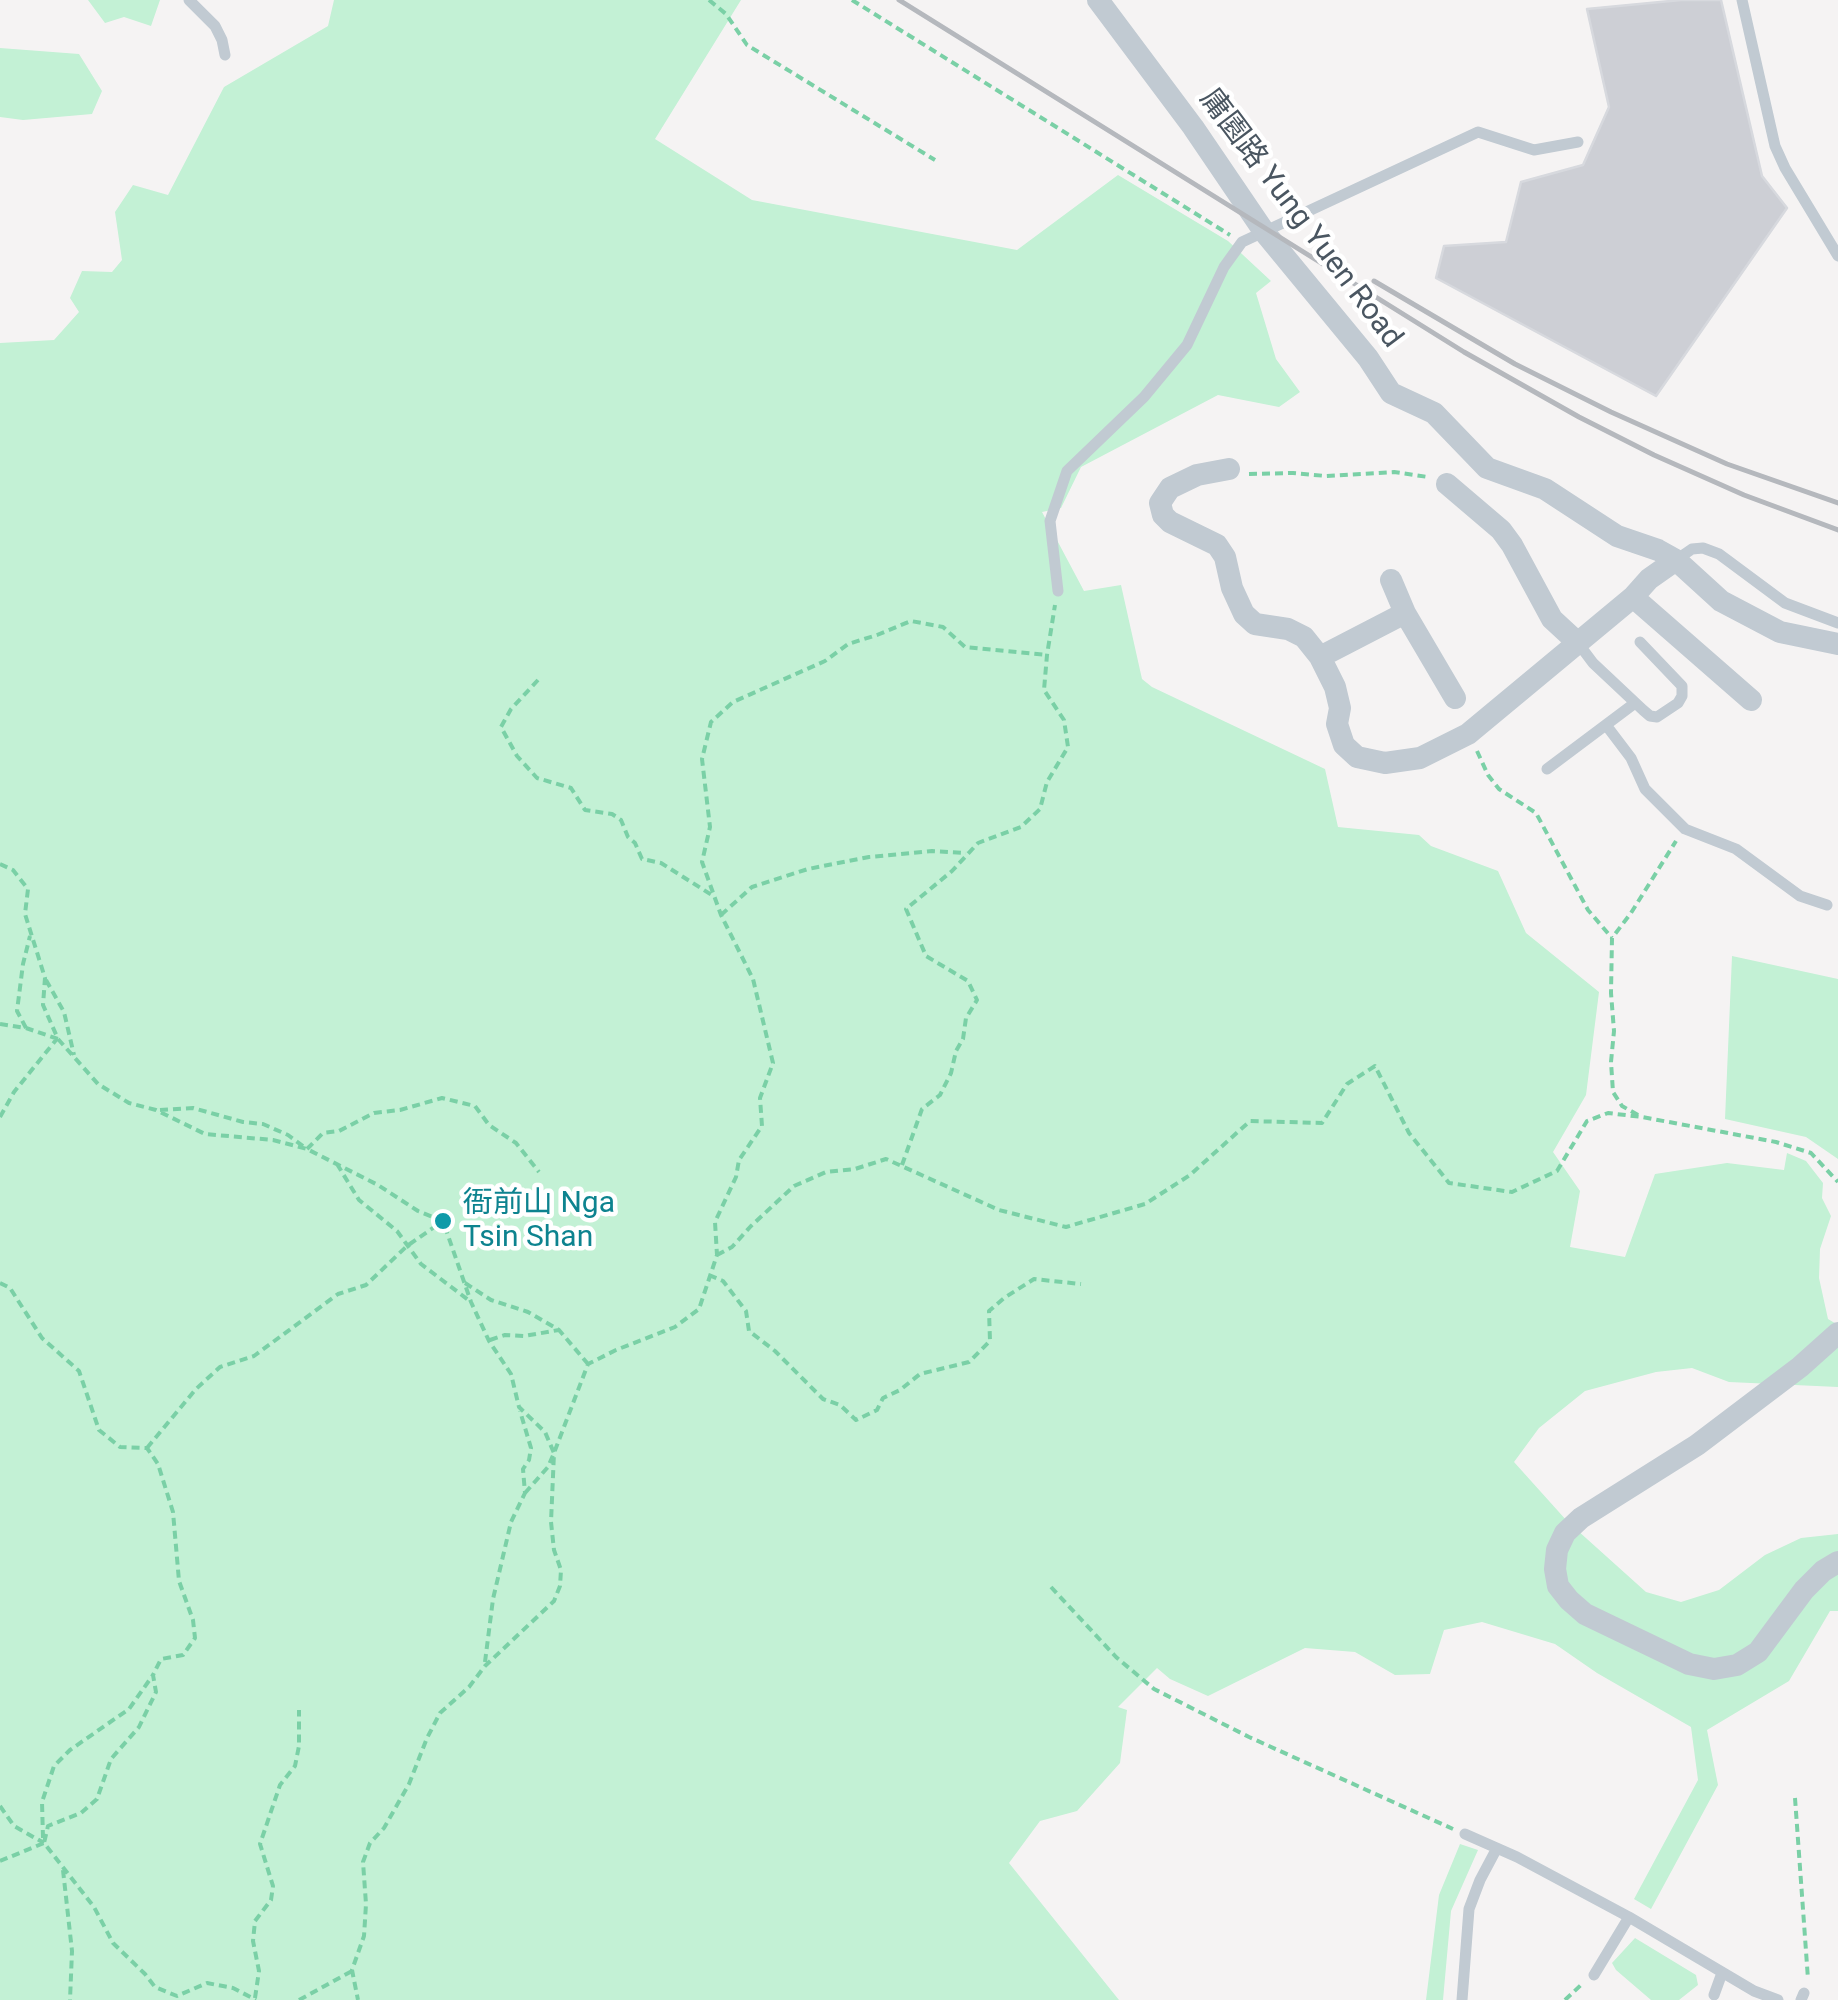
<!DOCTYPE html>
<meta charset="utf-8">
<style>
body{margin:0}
canvas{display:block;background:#f5f3f3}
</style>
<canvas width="1838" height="2000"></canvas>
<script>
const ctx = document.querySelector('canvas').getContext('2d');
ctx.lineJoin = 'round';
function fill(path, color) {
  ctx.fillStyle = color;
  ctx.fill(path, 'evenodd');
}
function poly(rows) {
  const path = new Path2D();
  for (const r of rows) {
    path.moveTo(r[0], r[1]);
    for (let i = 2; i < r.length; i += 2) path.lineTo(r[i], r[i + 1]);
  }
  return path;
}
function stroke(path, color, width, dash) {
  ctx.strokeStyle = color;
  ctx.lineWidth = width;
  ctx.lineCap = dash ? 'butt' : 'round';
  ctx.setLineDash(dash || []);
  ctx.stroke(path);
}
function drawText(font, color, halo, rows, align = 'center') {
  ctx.font = font + ' Roboto,"Noto Sans TC",sans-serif';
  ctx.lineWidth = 9;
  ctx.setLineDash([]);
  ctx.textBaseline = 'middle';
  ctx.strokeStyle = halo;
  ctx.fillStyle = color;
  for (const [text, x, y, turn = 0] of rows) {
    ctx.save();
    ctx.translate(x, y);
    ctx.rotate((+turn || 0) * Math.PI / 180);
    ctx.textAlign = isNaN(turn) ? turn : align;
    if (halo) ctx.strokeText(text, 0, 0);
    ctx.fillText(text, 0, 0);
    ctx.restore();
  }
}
fill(poly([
 [88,0,160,0,151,26,124,17,105,23],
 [334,0,741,0,655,139,752,200,1017,250,1118,175,1228,241,1271,281,1256,293,1276,359,1300,392,1279,407,1218,395,1081,467,1061,508,1042,512,1084,591,1121,585,1142,679,1152,687,1325,769,1338,827,1419,835,1431,846,1498,871,1526,933,1599,992,1586,1095,1553,1152,1580,1191,1570,1247,1625,1257,1655,1174,1727,1163,1784,1170,1787,1153,1806,1161,1823,1183,1822,1198,1831,1216,1820,1249,1819,1278,1828,1319,1838,1325,1838,1387,1729,1382,1692,1368,1656,1372,1585,1391,1539,1428,1514,1462,1567,1521,1646,1592,1681,1602,1719,1590,1765,1555,1801,1538,1838,1534,1838,1611,1830,1611,1789,1681,1707,1730,1718,1785,1651,1909,1634,1899,1698,1780,1691,1727,1597,1673,1555,1644,1482,1622,1444,1630,1430,1674,1395,1675,1355,1652,1305,1648,1208,1696,1170,1679,1157,1668,1118,1707,1127,1710,1120,1763,1077,1811,1040,1821,1009,1863,1119,2000,0,2000,0,343,54,340,79,312,70,298,82,271,112,272,122,260,115,212,133,185,168,195,224,87,328,26],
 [0,48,79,54,102,91,92,114,23,120,0,117],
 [1732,956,1838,979,1838,1159,1806,1137,1725,1119],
 [1460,1844,1478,1850,1451,1911,1443,2000,1426,2000,1439,1895],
 [1635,1938,1696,1975,1698,1985,1679,2000,1651,2000,1616,1970,1612,1963]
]), '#c3f1d5');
const building = poly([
 [1681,0,1721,0,1762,176,1787,208,1656,396,1436,278,1444,246,1506,242,1521,182,1583,165,1609,107,1587,9,1681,0]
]);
fill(building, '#cdcfd5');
stroke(building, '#d7d9de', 2.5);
stroke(poly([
 [709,0,726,14,747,45,935,160],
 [852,0,1230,235],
 [1249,474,1293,473,1326,476,1394,472,1428,477],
 [538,680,511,709,501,727,517,756,537,778,571,788,585,810,612,814,621,820,628,837,635,843,642,859,661,863,715,897],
 [1477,751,1488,775,1499,789,1536,813,1588,910,1612,938],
 [0,864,13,870,28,889,25,914,45,978,43,1005,58,1039,98,1084,129,1103,156,1110,205,1134,273,1140,307,1149,378,1185,418,1211,443,1221,471,1302,489,1341,511,1374,519,1407,545,1432,554,1453,551,1522,554,1550,561,1570,560,1586,554,1601,485,1666,469,1687,440,1713,427,1738,409,1784,384,1828,370,1843,363,1862,366,1904,364,1936,352,1970,358,2000],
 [721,915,752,887,808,869,869,857,932,851,966,853],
 [46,980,64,1012,74,1055],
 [0,1024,26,1028,58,1039],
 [26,1028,17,1011,23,964,30,936],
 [160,1110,193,1108,243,1122,263,1124,288,1135,307,1149,323,1133,339,1131,374,1113,400,1110,442,1098,475,1106,489,1125,516,1143,539,1172],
 [1638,1115,1622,1106,1613,1092,1611,1062,1614,1031,1611,993,1612,938,1631,913,1676,841],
 [0,1117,14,1092,56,1040],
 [337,1164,359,1200,397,1231,421,1264,471,1302],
 [902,1165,922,1109,940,1095,951,1073,956,1051,963,1039,966,1018,977,1000,968,981,926,956,906,909,952,871,978,843,1021,827,1040,809,1047,782,1068,747,1064,720,1044,690,1047,655,1055,605],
 [717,1255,732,1247,751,1226,794,1186,826,1172,855,1169,886,1159,999,1210,1066,1227,1145,1204,1190,1175,1250,1121,1322,1123,1347,1084,1375,1066,1409,1133,1449,1183,1512,1192,1557,1171,1587,1121,1608,1113,1642,1117,1776,1142,1811,1153,1838,1182],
 [709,1275,723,1281,746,1311,749,1331,775,1351,823,1399,840,1405,856,1420,877,1410,883,1398,900,1390,920,1374,969,1362,990,1341,989,1311,1004,1298,1034,1279,1081,1284],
 [0,1283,10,1288,42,1338,79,1371,99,1430,120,1447,147,1448,158,1464,173,1512,179,1581,193,1620,195,1638,183,1655,161,1659,153,1675,156,1692,139,1727,111,1759,97,1799,81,1813,48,1826,44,1843],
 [465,1283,491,1300,528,1312,559,1330,588,1364],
 [490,1340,505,1335,524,1336,559,1330],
 [147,1448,196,1389,220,1367,254,1356,338,1294,366,1285,407,1246,443,1221],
 [525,1493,548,1467,554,1453,588,1364,616,1350,675,1327,699,1309,717,1255,715,1222,736,1177,739,1160,762,1126,760,1098,773,1063,753,979,721,915,702,862,710,827,702,759,711,722,733,702,825,661,848,644,877,635,911,621,943,627,965,647,1047,655],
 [1051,1587,1116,1657,1154,1689,1249,1737,1453,1829],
 [485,1662,493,1599,511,1522,525,1493,523,1469,529,1460,531,1448,520,1411],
 [1795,1798,1808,1979],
 [0,1806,14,1826,44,1843],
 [43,1838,42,1802,54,1766,70,1750,129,1709,153,1675],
 [0,1861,44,1843,94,1907,113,1943,145,1974,155,1987,177,1996,207,1983,233,1988,256,2000],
 [63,1870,72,1951,70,2000],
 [255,1998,259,1971,253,1941,255,1921,271,1900,273,1886,260,1844,280,1785,295,1766,299,1746,299,1710],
 [299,2000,352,1971],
 [1565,2000,1582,1984]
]), '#7ad0a6', 4, [8, 5]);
stroke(poly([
 [189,0,215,26,222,40,225,55],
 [1742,0,1775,146,1785,168,1838,256],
 [1676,560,1692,549,1703,548,1719,554,1785,603,1838,623],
 [1058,591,1050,521,1067,471,1144,397,1187,345,1224,267,1242,242,1478,132,1534,150,1578,142],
 [1578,643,1593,663,1643,710,1650,716,1657,717,1678,703,1682,696,1682,686,1640,642],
 [1606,725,1631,758,1645,789,1685,829,1736,849,1800,896,1827,905],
 [1547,769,1635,703],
 [1465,1834,1517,1857,1629,1917,1754,1991,1778,2000],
 [1594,1975,1629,1917],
 [1714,1995,1722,1973],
 [1462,2000,1469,1909,1480,1880,1497,1848],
 [1801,2000,1804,1993]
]), '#c1cad2', 11);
stroke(poly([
 [1098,0,1193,127,1265,233,1368,358,1391,393,1434,413,1487,468,1545,489,1617,536,1658,550,1676,560,1721,601,1780,632,1838,644],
 [1229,469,1197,475,1170,488,1160,503,1163,515,1170,522,1217,545,1225,557,1232,588,1244,614,1255,624,1288,629,1304,637,1320,657,1335,687,1340,708,1337,724,1344,745,1357,757,1385,763,1420,758,1468,734,1633,597,1649,579,1676,560],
 [1447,484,1501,530,1512,545,1552,619,1578,643],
 [1391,580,1405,613,1455,698],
 [1633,597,1751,700],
 [1320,657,1405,613],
 [1838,1333,1800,1367,1697,1445,1581,1518,1565,1533,1557,1550,1555,1569,1558,1586,1569,1600,1585,1614,1689,1664,1714,1669,1737,1665,1758,1652,1804,1590,1823,1571,1838,1562]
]), '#c1cad2', 22);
stroke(poly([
 [899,0,1464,352,1579,417,1654,455,1744,495,1838,530],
 [1374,281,1515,364,1611,412,1727,464,1838,503]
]), '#b5b8bd', 5);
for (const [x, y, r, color] of [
 [443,1221,10,"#0f9aa8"]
]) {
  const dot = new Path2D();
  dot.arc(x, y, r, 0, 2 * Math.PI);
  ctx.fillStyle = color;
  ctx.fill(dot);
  stroke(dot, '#fff', 4);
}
drawText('30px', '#4a5661', '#fff', [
 ["庸園路 Yung Yuen Road",1300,219,53]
]);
drawText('30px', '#0d838f', '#fff', [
 ["衙前山 Nga",463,1204],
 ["Tsin Shan",463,1238]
], 'left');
</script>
